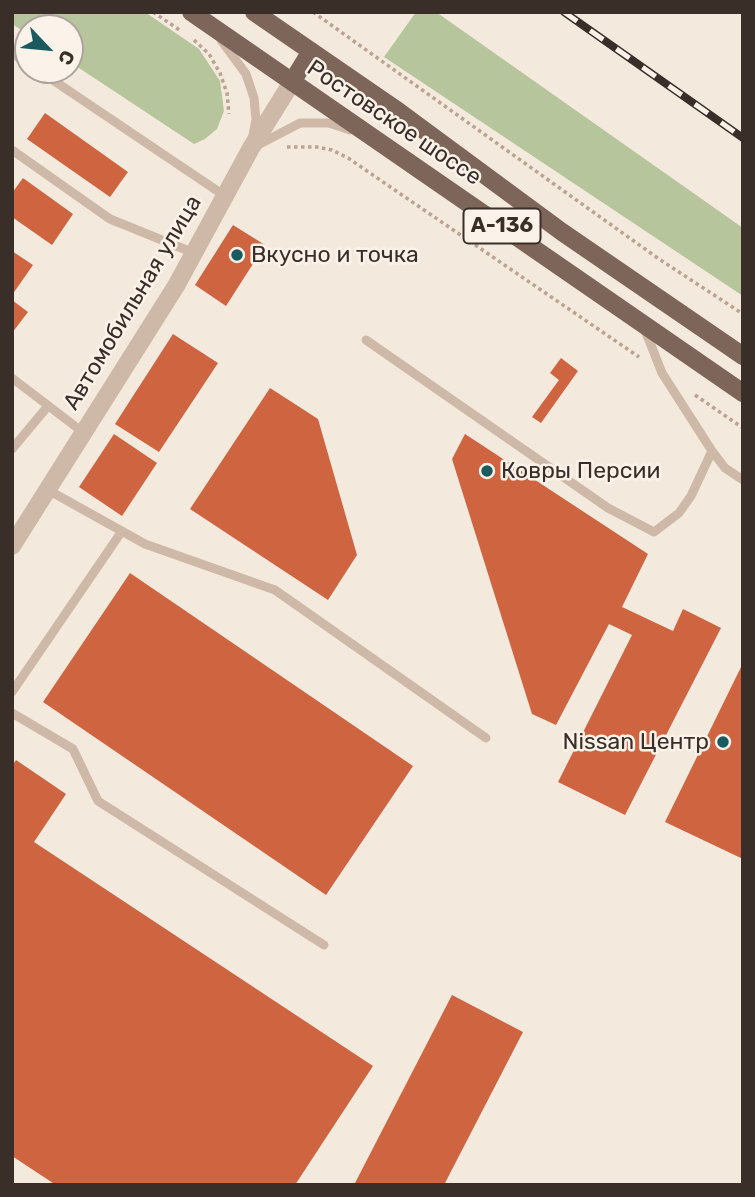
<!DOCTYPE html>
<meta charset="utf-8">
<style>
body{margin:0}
#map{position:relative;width:755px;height:1197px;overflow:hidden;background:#f4e9dd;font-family:Rubik,sans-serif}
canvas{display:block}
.frame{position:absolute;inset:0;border:14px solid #3a2e29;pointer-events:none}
.north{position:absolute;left:14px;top:14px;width:70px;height:70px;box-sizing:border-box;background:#fbf3ea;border:2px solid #aea49d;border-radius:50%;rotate:116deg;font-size:19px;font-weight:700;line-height:28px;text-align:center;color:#3a2e29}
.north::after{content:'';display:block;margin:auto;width:24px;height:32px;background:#1a5a5f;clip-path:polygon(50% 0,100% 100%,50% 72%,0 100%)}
</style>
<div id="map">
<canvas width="755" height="1197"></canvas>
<div class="frame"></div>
<div class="north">С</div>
</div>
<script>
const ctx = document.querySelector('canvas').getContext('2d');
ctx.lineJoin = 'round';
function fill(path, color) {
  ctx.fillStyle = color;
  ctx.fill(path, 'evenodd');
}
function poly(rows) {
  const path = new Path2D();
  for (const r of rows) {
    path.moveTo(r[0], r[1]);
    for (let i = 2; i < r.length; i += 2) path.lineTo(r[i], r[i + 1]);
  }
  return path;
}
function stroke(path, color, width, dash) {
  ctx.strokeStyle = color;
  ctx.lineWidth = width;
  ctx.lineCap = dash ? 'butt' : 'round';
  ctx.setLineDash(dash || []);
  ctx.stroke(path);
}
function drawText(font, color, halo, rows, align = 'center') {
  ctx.font = font + ' Rubik,sans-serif';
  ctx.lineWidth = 5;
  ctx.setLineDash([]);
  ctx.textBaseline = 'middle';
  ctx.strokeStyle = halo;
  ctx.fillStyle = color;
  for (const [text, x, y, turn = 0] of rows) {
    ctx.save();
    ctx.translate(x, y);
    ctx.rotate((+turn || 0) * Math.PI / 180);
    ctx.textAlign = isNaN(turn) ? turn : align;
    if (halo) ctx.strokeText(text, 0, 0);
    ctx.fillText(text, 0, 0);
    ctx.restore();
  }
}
fill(poly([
 [12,12,145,12,199,49,220,81,224,111,217,129,205,139,194,144,70,62,70,28,28,28,28,34,12,24],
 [416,12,436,12,743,228,743,296,384,57]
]), '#b7c59c');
fill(poly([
 [45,113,128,172,110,197,27,139],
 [23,178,73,214,52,245,12,217,12,193],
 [233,225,265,245,226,306,195,285],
 [12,251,33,265,12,295],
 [12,300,28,312,12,333],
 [173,334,218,363,159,452,115,424],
 [561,358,578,371,541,423,532,417,559,380,550,373],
 [270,388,318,419,357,555,328,600,190,509],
 [114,434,157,463,122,516,79,487],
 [465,434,648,554,622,607,673,631,683,609,721,628,625,815,558,782,632,635,609,624,556,725,532,714,452,459],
 [130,573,413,766,326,895,43,702],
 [743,663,743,859,665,822],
 [16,760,66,794,34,842,373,1066,295,1185,56,1185,12,1156,12,766],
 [452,995,523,1032,444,1185,354,1185]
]), '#cf6441');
stroke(poly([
 [153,12,181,31],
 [313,12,659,259,743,314],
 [194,40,209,54,220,73,227,93,229,114],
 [287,147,317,147,332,150,348,158,639,357],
 [695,395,743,428]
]), '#baa392', 3.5, [3.5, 3.5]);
stroke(poly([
 [221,40,246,74,254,98,256,120,253,135],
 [12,53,28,64],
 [38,70,225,196],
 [256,146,300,123,329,123,350,130],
 [12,150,110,219,194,253],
 [645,330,662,373,712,451,725,468,743,480],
 [366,340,608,508,654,532,679,513,691,496,712,451],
 [12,378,84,433],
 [12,449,48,406],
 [48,490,145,544,275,590,486,738],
 [12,692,122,531],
 [12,713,73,749,98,801,324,945]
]), '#ceb9a8', 9);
stroke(poly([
 [12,546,176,286,251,148,292,82]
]), '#ceb9a8', 18);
stroke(poly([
 [191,12,743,393],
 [254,12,398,111,562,232,743,356],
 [292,82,311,51]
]), '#7d6559', 18);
const rail = poly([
 [564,12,743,138]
]);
stroke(rail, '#3a2e29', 8);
stroke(rail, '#fbf3ea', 5, [16]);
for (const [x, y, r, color] of [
 [237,255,7,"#1a5a5f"],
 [487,471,7,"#1a5a5f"],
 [723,742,7,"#1a5a5f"]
]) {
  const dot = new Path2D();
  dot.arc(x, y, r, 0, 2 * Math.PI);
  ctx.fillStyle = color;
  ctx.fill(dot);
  stroke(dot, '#fbf3ea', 2.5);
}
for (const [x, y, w] of [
 [502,226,77]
]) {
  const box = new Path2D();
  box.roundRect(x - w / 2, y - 17.5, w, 35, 5);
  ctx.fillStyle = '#fbf3ea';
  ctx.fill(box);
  stroke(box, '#3a2e29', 2);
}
drawText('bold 21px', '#3a2e29', null, [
 ["А-136",502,226]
]);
drawText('23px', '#3a2e29', '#fbf3ea', [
 ["Ростовское шоссе",394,123,34],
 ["Автомобильная улица",133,303,-59]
]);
drawText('23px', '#3a2e29', '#fbf3ea', [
 ["Вкусно и точка",251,255],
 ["Ковры Персии",501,471],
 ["Nissan Центр",709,742,"right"]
], 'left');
</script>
